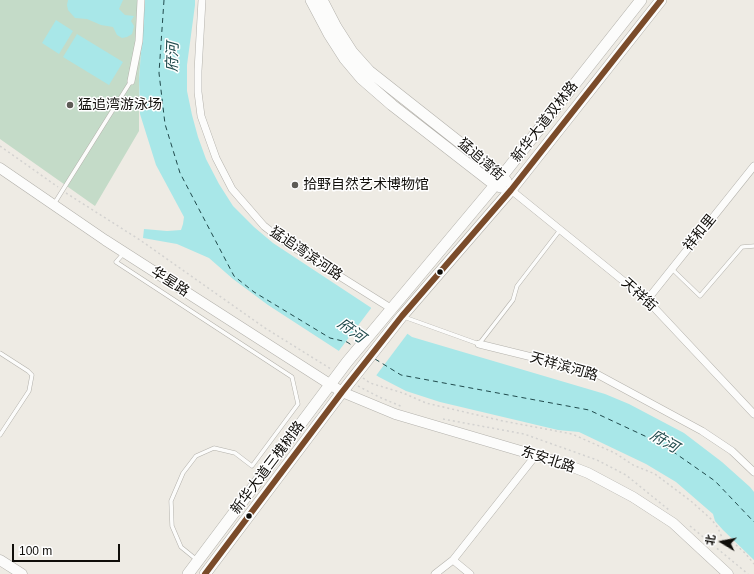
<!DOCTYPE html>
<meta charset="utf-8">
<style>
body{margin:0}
#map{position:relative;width:754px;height:574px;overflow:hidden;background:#eeebe4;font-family:Arial,"Noto Sans SC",sans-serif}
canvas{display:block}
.north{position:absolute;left:702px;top:522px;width:40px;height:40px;-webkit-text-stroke:3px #fff;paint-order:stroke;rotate:280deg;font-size:11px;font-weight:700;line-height:16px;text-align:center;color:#0f0d09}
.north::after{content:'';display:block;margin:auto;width:14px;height:18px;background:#0f0d09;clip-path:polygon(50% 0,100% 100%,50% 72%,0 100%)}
.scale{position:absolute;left:12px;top:544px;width:108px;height:18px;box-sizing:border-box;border:2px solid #0f0d09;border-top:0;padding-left:5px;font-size:12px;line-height:14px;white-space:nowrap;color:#0f0d09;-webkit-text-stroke:3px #fff;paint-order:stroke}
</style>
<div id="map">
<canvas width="754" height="574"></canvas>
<div class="north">北</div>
<div class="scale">100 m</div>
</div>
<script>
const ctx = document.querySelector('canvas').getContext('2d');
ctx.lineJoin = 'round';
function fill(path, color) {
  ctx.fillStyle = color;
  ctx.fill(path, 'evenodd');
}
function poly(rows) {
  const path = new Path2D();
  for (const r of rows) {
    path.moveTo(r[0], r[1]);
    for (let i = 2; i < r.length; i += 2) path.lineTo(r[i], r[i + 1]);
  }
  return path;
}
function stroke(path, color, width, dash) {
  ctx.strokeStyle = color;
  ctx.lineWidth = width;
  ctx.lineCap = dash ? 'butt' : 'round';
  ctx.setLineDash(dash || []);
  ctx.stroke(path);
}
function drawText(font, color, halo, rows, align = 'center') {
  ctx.font = font + ' Arial,"Noto Sans SC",sans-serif';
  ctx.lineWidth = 3;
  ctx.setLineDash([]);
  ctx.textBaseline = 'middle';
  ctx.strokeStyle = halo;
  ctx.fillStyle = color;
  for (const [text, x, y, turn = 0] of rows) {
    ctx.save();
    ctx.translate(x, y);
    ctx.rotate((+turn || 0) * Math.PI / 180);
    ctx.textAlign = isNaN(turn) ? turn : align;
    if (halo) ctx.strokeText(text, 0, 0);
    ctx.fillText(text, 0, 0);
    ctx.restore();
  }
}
fill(poly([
 [0,0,145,0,139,79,139,131,95,206,0,139]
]), '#c4dbc8');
fill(poly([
 [68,0,123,0,119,9,125,15,134,16,131,21,134,26,132,34,127,37,122,38,117,35,113,27,101,25,87,19,75,18,68,10,67,5],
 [145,0,195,0,195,5,187,65,187,91,192,115,198,137,206,159,219,184,233,206,254,227,273,243,370,307,412,337,605,394,629,404,684,433,722,462,750,487,754,492,754,560,723,530,715,521,713,514,676,482,646,464,579,432,558,430,440,402,406,391,379,377,268,305,233,279,209,258,177,244,143,238,144,229,167,231,181,230,183,224,184,217,156,165,140,114,139,79],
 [56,20,73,31,59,54,42,43],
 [77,34,123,62,109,85,63,57]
]), '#a8e7e8');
fill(poly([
 [372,307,408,333,375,377,338,352]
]), '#eeebe4');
stroke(poly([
 [164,0,159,73,165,124,180,173,234,276,254,292,330,338,347,342,353,346],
 [375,359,401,375,589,410,662,444,715,481,754,522]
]), '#214b4d', 1, [5, 4]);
const lane = poly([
 [54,204,131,81],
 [124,253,116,262,292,377,298,404,252,466,235,453,214,448,196,456,183,473,171,501,172,526,181,547,197,560],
 [672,269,700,296,742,247,754,246],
 [404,317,479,344,513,300,517,286,560,230],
 [0,353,28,371,32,375,29,391,0,435]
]);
const street = poly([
 [202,0,198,71,198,92,201,116,216,158,232,189,264,226,282,240,392,309],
 [131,81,139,41,141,0],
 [511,190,647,300,754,414],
 [647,300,754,166],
 [479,344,593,372,702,431,732,451,754,472],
 [453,560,470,574],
 [435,574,453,560,536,455]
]);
const secondary = poly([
 [0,168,105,240,342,392,395,414,565,464,588,473,633,497,673,523,728,574],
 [0,560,22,574]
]);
const primary = poly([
 [311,0,329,34,345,59,361,78,392,105,495,185,501,187],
 [322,0,336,27,352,52,369,71,502,176,506,181],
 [188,574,347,362,495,185,641,0],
 [205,574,342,392,402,316,511,190,661,0]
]);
stroke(lane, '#b3b1ab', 4.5);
stroke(street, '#b3b1ab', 8);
stroke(secondary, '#b3b1ab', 11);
stroke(primary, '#b3b1ab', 12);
stroke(poly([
 [0,146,58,187],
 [66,193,140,240,265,328,331,369],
 [363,378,370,383,403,393,426,403,503,421,572,434,615,453,633,465,655,474,692,502,711,519,718,528,723,540,736,545,745,553,754,564],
 [358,386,379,397,403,407],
 [443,419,524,434,597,460,626,475,669,510],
 [690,526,748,574]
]), '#d3d2d0', 1.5, [2, 3]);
stroke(lane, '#fcfcfb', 3.5);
stroke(street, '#fcfcfb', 7);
stroke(secondary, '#fcfcfb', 10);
stroke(primary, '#fcfcfb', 11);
stroke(poly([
 [205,574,342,392,402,316,511,190,661,0]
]), '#7a4b2a', 6);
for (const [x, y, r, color] of [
 [70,105,4,"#5d5b56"],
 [295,185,4,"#5d5b56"],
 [440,272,3.5,"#0f0d09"],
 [249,516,3.5,"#0f0d09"]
]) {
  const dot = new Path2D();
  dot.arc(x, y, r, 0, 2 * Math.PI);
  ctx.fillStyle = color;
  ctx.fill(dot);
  stroke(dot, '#fff', 1.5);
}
drawText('14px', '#0f0d09', '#fff', [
 ["猛追湾游泳场",78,105],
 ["拾野自然艺术博物馆",303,185]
], 'left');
drawText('14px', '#0f0d09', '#fff', [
 ["新华大道双林路",545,122,-52],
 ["猛追湾街",481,160,41],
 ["祥和里",700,233,-51],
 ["猛追湾滨河路",306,254,34],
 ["华星路",170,282,33],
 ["天祥街",639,295,42],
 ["天祥滨河路",564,367,16],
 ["东安北路",548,460,18],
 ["新华大道三槐树路",268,468,-53]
]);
drawText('italic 15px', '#214b4d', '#fff', [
 ["府河",173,57,-88],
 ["府河",351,331,36],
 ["府河",664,442,30]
]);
</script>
